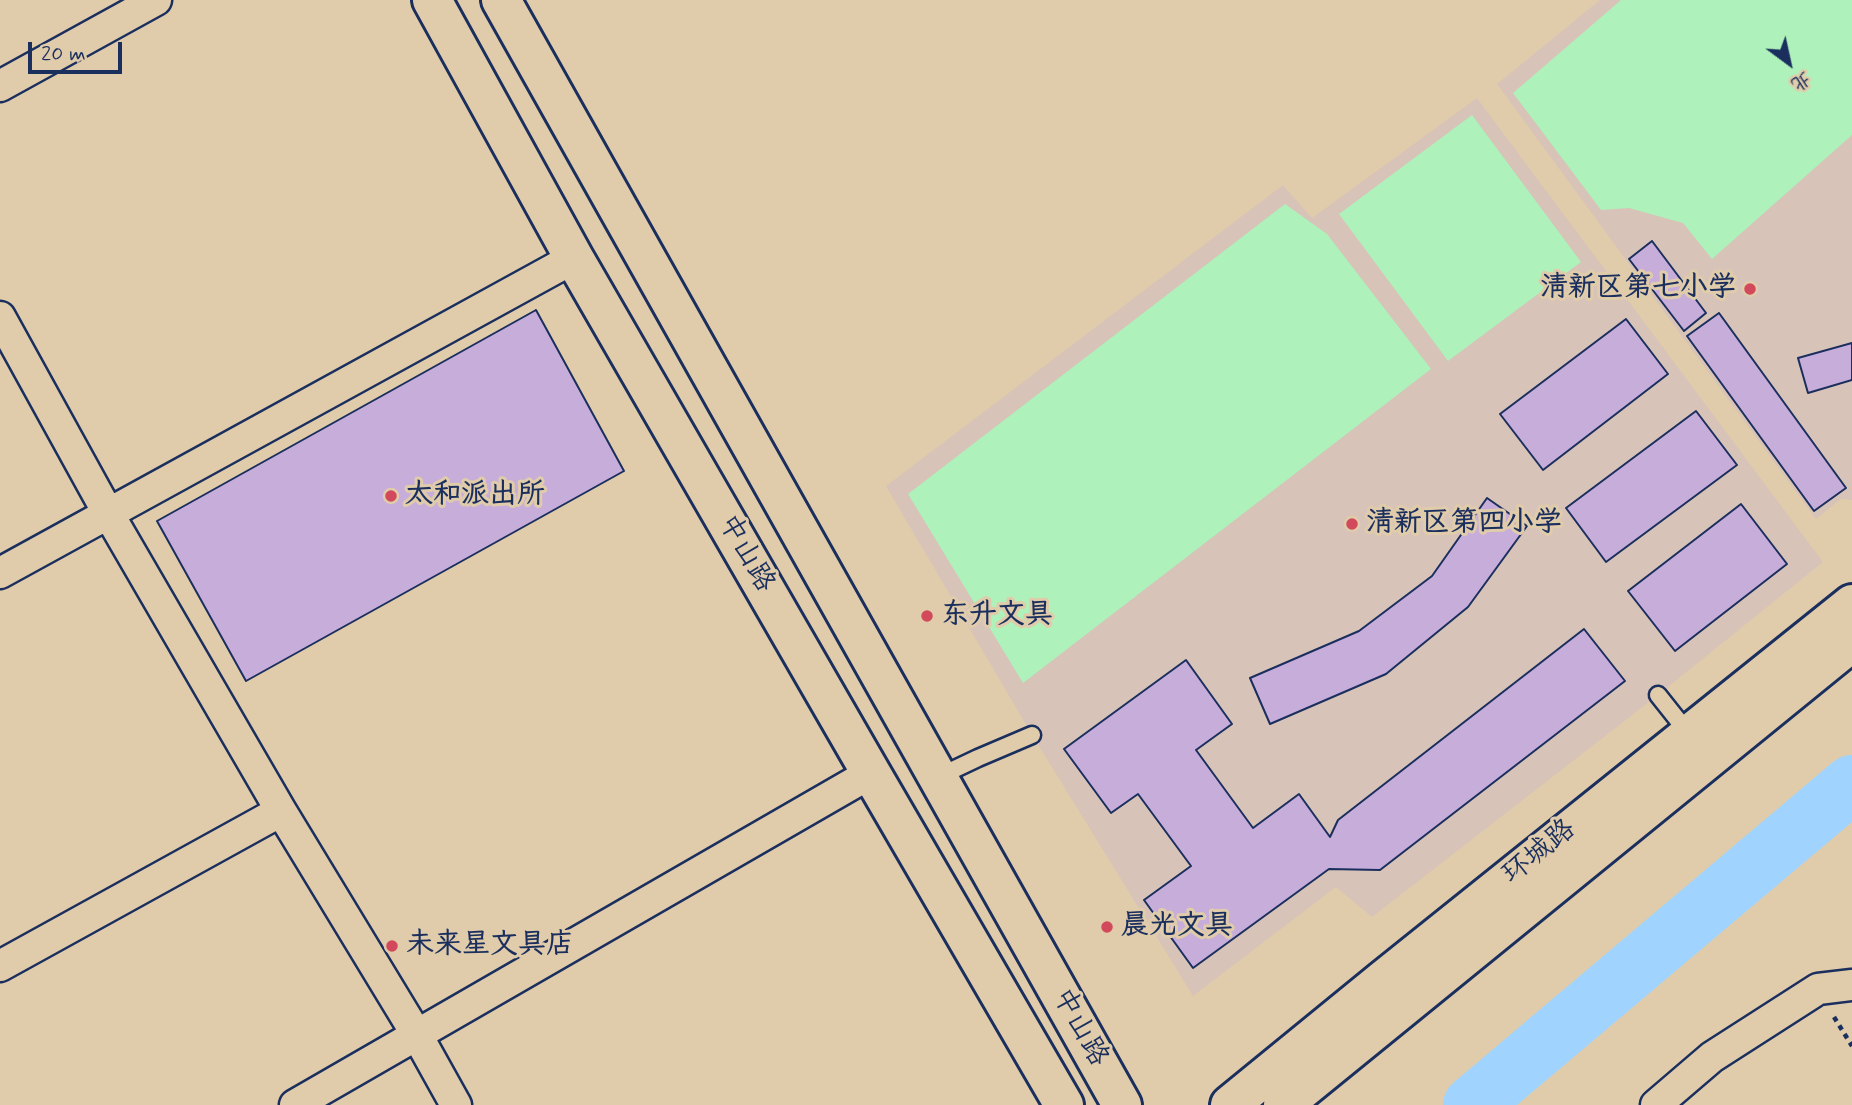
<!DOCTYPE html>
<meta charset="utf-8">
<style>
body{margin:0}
#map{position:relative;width:1852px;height:1105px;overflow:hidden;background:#e0ccaa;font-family:Mynerve,"LXGW WenKai TC",sans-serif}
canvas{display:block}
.north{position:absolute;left:1754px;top:28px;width:70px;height:70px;-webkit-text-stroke:5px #e0ccaa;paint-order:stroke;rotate:147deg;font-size:19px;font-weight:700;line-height:28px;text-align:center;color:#1b2f5e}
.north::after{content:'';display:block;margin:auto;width:24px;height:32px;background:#1b2f5e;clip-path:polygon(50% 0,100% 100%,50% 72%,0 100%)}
.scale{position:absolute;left:28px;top:42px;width:94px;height:32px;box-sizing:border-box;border:4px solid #1b2f5e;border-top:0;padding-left:9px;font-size:21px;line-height:24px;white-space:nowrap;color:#1b2f5e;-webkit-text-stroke:5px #e0ccaa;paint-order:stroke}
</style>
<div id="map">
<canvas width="1852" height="1105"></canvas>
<div class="north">北</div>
<div class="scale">20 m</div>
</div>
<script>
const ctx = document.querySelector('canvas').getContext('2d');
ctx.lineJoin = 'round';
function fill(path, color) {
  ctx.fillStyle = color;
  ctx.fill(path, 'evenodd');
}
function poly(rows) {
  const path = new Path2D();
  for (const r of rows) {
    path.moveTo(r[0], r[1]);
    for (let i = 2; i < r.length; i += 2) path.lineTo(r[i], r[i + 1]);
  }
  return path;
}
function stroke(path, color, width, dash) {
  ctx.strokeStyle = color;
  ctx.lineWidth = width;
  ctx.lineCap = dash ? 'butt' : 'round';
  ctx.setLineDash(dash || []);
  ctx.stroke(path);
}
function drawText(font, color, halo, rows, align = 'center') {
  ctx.font = font + ' Mynerve,"LXGW WenKai TC",sans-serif';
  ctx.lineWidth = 6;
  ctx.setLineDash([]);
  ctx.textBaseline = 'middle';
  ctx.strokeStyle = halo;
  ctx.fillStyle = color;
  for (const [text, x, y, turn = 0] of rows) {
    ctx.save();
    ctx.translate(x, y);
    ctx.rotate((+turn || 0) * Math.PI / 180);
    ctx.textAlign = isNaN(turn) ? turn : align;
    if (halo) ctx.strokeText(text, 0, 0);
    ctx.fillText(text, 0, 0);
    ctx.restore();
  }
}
fill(poly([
 [1600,0,1852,0,1852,500,1841,499,1816,519,1497,84],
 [1477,98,1823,562,1658,695,1372,917,1336,887,1193,996,1032,735,886,486,1283,185,1312,218]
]), '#d8c3b8');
fill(poly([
 [1621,0,1852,0,1852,135,1712,259,1683,223,1629,208,1601,210,1513,93],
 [1472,115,1581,262,1448,361,1339,214],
 [1285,204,1327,234,1431,369,1023,683,908,494]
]), '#aef1ba');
stroke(poly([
 [1472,1105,1852,784]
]), '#a0d4fe', 58);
const building = poly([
 [1652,241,1706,313,1684,331,1629,259,1652,241],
 [536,310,624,471,246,681,157,521,536,310],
 [1719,313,1846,488,1814,511,1687,336,1719,313],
 [1626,319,1668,374,1543,470,1500,414,1626,319],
 [1852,343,1852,380,1808,393,1798,358,1852,343],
 [1696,411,1737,465,1606,562,1566,508,1696,411],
 [1487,498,1527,526,1468,607,1386,674,1270,724,1250,678,1359,631,1432,576,1487,498],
 [1741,504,1787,564,1675,651,1628,591,1741,504],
 [1584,629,1625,681,1380,870,1329,869,1193,968,1144,900,1191,866,1138,794,1111,813,1064,749,1186,660,1232,724,1196,750,1253,828,1299,794,1330,837,1338,820,1584,629]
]);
fill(building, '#c7adda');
stroke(building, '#1b2f5e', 2);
const service = poly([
 [1658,695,1689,734],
 [938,777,978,758,1032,735]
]);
const minor = poly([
 [0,86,156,0],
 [0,317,108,513,281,811,417,1035,456,1105],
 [0,573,574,258],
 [0,966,281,811],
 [295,1105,871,773],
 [1656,1105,1712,1057,1818,989,1852,985]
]);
const secondary = poly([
 [432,0,574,258,871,773,1064,1105],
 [501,0,1122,1105],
 [1230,1105,1383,980,1852,604],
 [1283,1105,1852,642]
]);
stroke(service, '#1b2f5e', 21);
stroke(minor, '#1b2f5e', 35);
stroke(secondary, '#1b2f5e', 44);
stroke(poly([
 [1834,1017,1852,1046]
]), '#1b2f5e', 4.5, [5, 5]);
stroke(service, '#e0ccaa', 16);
stroke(minor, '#e0ccaa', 30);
stroke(secondary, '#e0ccaa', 38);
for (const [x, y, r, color] of [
 [1750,289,7,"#d1495b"],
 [391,496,7,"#d1495b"],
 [1352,524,7,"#d1495b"],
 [927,616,7,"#d1495b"],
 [1107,927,7,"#d1495b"],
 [392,946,7,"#d1495b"]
]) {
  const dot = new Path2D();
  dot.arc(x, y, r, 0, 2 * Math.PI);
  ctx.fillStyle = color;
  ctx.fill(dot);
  stroke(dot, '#e0ccaa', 2.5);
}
drawText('bold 28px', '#1b2f5e', '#e0ccaa', [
 ["清新区第七小学",1736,289,"right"],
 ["太和派出所",405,496],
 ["清新区第四小学",1366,524],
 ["东升文具",941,616],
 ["晨光文具",1121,927],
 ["未来星文具店",406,946]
], 'left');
drawText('28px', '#1b2f5e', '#e0ccaa', [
 ["中山路",745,554,60],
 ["环城路",1540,853,-39],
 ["中山路",1079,1028,61]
]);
</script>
